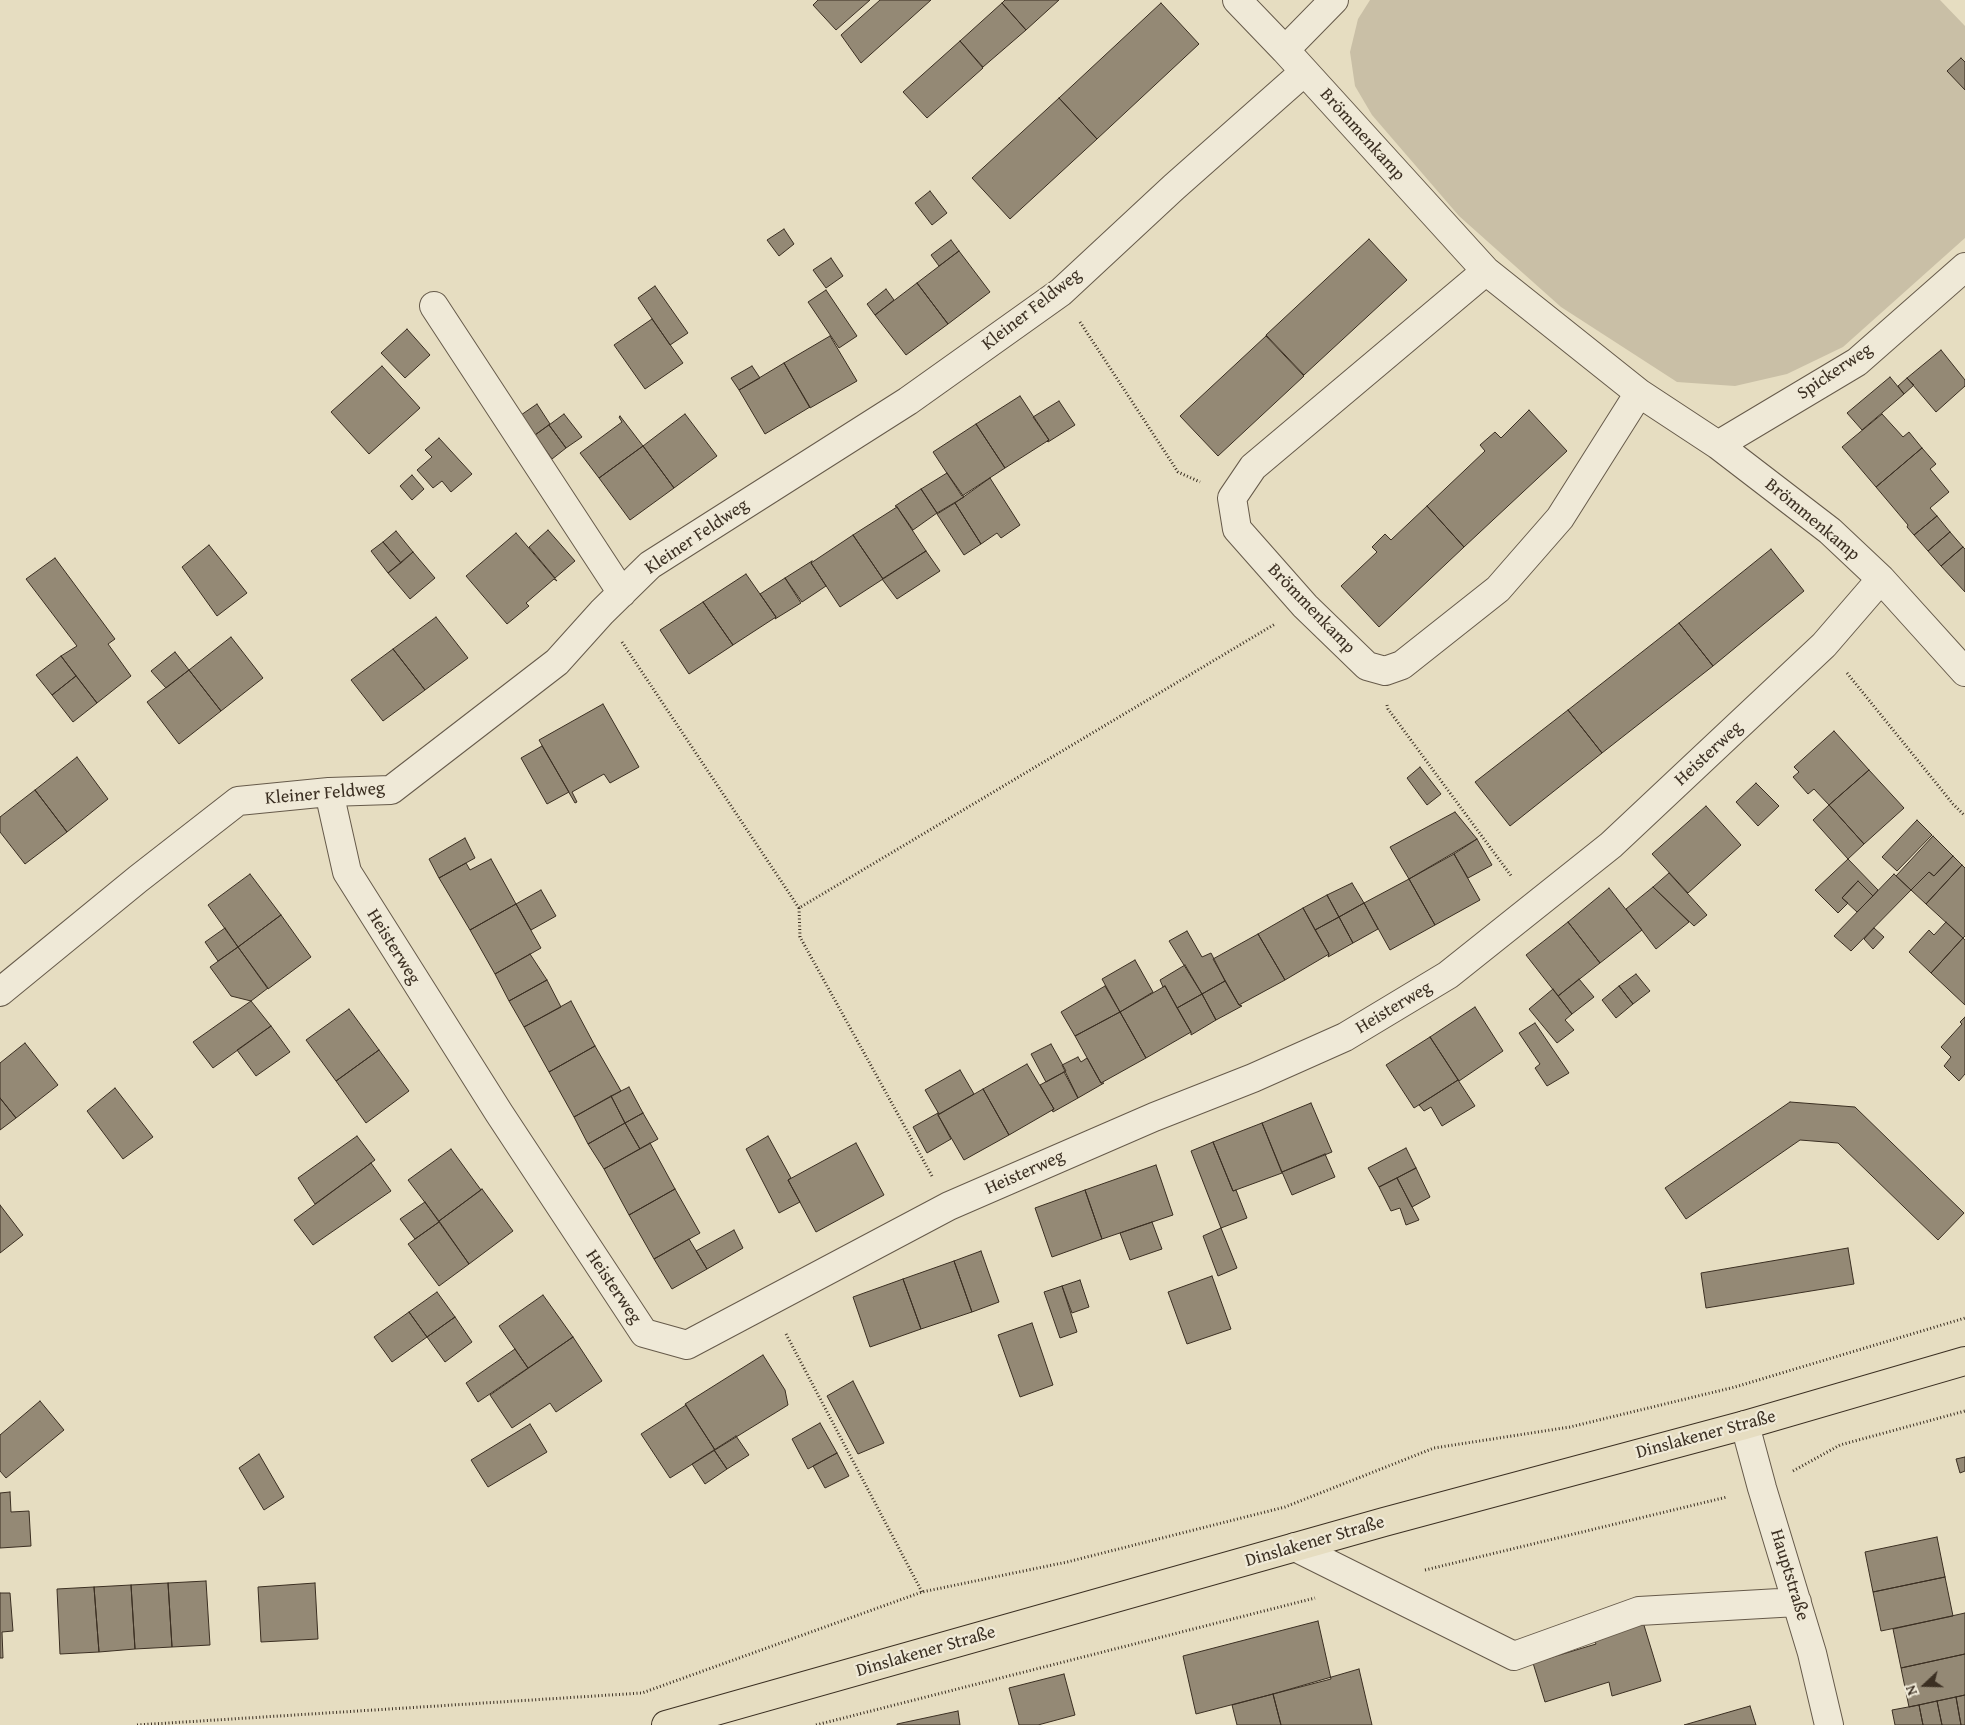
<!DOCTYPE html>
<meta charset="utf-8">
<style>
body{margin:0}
#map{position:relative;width:1965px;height:1725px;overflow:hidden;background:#e6ddc1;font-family:"Gentium Book Plus",serif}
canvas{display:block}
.north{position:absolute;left:1900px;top:1660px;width:50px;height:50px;-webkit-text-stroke:4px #efe9d7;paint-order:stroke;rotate:249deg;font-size:14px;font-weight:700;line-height:20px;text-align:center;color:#3b2f22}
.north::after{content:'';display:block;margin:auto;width:18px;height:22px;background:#3b2f22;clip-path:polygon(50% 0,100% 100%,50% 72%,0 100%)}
</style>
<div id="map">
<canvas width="1965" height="1725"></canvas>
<div class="north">N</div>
</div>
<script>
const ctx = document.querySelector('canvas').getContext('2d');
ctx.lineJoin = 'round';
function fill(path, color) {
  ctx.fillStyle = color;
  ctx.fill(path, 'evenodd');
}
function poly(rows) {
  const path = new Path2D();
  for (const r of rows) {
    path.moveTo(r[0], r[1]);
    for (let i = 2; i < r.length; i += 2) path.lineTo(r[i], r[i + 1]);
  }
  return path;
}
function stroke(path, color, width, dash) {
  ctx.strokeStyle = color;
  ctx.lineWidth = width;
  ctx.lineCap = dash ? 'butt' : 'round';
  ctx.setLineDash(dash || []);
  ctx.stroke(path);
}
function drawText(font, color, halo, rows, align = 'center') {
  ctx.font = font + ' "Gentium Book Plus",serif';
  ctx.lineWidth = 4.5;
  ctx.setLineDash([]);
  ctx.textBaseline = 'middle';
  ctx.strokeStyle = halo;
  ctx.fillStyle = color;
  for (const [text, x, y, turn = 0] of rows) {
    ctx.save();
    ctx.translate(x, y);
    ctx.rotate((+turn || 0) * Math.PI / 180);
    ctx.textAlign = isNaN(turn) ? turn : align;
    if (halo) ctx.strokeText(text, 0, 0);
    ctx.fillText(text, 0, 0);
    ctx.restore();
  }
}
fill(poly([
 [1370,0,1940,0,1965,26,1965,238,1843,347,1787,374,1735,386,1677,382,1561,307,1459,216,1372,115,1355,86,1350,52,1358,19]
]), '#c9bfa6');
const building = poly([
 [818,0,870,0,836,30,813,5,818,0],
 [880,0,931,0,861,63,841,35,880,0],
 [1005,0,1059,0,1026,30,1002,3,1005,0],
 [1002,3,1026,30,983,67,960,41,1002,3],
 [1161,3,1199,44,1097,139,1059,98,1161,3],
 [960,41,983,68,927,118,903,92,960,41],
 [1961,58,1965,62,1965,90,1947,71,1961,58],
 [1059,98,1097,139,1010,219,972,178,1059,98],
 [930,191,947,213,932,225,915,203,930,191],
 [784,229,794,244,779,256,767,240,784,229],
 [1369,239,1407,280,1304,375,1266,335,1369,239],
 [951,240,959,251,939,266,931,255,951,240],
 [959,251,990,292,948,324,917,283,959,251],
 [831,258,843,276,826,288,813,270,831,258],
 [917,283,948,324,906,355,875,315,917,283],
 [655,286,688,333,670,345,638,298,655,286],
 [886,289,894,300,875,315,867,304,886,289],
 [826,290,857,336,839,348,808,302,826,290],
 [652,319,683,363,645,389,614,345,652,319],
 [407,329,430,355,405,378,381,353,407,329],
 [830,336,857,381,810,408,784,363,830,336],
 [1266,336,1304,376,1218,456,1180,416,1266,336],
 [1941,350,1965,380,1965,386,1936,412,1907,378,1941,350],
 [784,363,810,407,765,434,739,390,784,363],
 [382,366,420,408,369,454,331,412,382,366],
 [752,366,760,378,739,390,731,378,752,366],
 [1890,377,1904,394,1862,430,1847,413,1890,377],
 [1907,378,1914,385,1904,394,1898,386,1907,378],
 [1020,396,1049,440,1005,468,976,424,1020,396],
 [1059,401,1075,425,1048,442,1047,441,1049,440,1033,417,1059,401],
 [537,404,550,424,535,435,521,415,537,404],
 [1529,410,1567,451,1464,547,1427,506,1485,451,1480,445,1495,432,1501,438,1529,410],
 [564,414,582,437,566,448,549,425,564,414],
 [685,414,717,456,674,488,643,446,685,414],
 [1882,414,1903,437,1909,432,1922,448,1876,487,1842,447,1882,414],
 [620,416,643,446,599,478,580,453,622,422,619,417,620,416],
 [976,424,1005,468,962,496,933,452,976,424],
 [549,425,566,448,552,459,535,435,549,425],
 [439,438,472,474,451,492,442,481,433,488,417,470,432,457,425,450,439,438],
 [643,446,674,488,630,520,599,478,643,446],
 [1922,448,1936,464,1930,469,1949,492,1930,508,1937,516,1914,535,1907,527,1908,525,1876,487,1922,448],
 [947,473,964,497,937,513,921,489,947,473],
 [412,475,424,489,412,500,400,486,412,475],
 [990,478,1020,525,1001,538,997,533,981,544,955,503,990,478],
 [921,489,937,513,913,530,897,507,895,506,921,489],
 [955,503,981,544,964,555,937,514,955,503],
 [1427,506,1464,547,1379,627,1341,586,1377,552,1372,547,1385,534,1391,540,1427,506],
 [897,507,926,551,883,579,853,535,897,507],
 [1937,516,1950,532,1928,551,1914,535,1937,516],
 [548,530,575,561,555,578,529,547,548,530],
 [396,531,413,552,401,563,383,542,396,531],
 [1950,532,1963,547,1941,566,1928,551,1950,532],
 [516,533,557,581,554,579,526,603,529,606,507,624,466,576,516,533],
 [853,535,883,579,840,607,811,563,853,535],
 [383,542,401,563,388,573,371,551,383,542],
 [209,545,247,593,217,616,182,567,209,545],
 [1963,547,1965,549,1965,592,1941,566,1963,547],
 [1771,549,1804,591,1713,666,1679,623,1771,549],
 [926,551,940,571,897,599,882,579,926,551],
 [413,552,435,578,410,599,388,573,413,552],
 [55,558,115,639,108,644,131,676,97,703,61,656,77,646,26,579,55,558],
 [812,561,811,563,826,586,802,602,785,578,812,561],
 [746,574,776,617,733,645,703,602,746,574],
 [785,578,801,603,775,619,776,617,760,594,785,578],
 [703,602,733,645,689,674,660,630,703,602],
 [436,617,468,658,425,690,393,649,436,617],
 [1679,623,1713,666,1602,753,1568,710,1679,623],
 [231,637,263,678,221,711,189,670,231,637],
 [393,649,425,690,383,721,351,680,393,649],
 [175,652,189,670,166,688,151,671,175,652],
 [61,656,76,676,52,695,36,675,61,656],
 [189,670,221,711,179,744,147,702,189,670],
 [76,676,97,703,73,722,52,695,76,676],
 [603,704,639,767,610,783,604,774,572,792,577,802,575,803,539,740,603,704],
 [1568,710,1602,753,1510,826,1475,782,1568,710],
 [1834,731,1869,770,1829,805,1814,789,1808,794,1793,777,1799,772,1794,767,1834,731],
 [542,746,569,792,547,804,521,758,542,746],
 [77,757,108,799,67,832,35,790,77,757],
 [1420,767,1441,794,1427,805,1407,778,1420,767],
 [1869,770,1904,808,1864,844,1829,805,1869,770],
 [1756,783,1779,806,1758,826,1736,802,1756,783],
 [35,790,67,832,25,864,0,832,0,817,35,790],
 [1829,805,1864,844,1848,859,1813,820,1829,805],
 [1706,806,1741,845,1688,893,1652,854,1706,806],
 [1455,812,1477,839,1409,879,1390,847,1455,812],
 [1917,820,1932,835,1897,871,1882,857,1917,820],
 [1933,836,1953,856,1934,876,1929,872,1911,890,1896,876,1933,836],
 [465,838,475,858,439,878,429,859,465,838],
 [1477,839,1492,865,1468,878,1454,854,1477,839],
 [1454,854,1480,900,1435,925,1409,879,1454,854],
 [1953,856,1962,865,1926,904,1911,890,1929,872,1934,876,1953,856],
 [491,859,516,904,470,930,439,878,466,863,470,870,491,859],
 [1848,859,1878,890,1873,896,1858,881,1842,898,1848,903,1838,913,1815,890,1848,859],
 [1962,865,1965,868,1965,936,1963,938,1926,904,1962,865],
 [1669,873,1707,915,1694,926,1653,887,1669,873],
 [250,874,281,915,238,947,208,905,250,874],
 [1894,874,1911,890,1851,951,1834,936,1894,874],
 [1409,879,1435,925,1390,950,1364,903,1409,879],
 [1858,881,1873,896,1857,912,1842,898,1858,881],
 [1352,883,1364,903,1339,917,1327,895,1352,883],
 [1653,887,1689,922,1656,949,1626,909,1653,887],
 [1609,888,1642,930,1600,963,1568,922,1609,888],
 [541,890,556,916,531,930,516,904,541,890],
 [1327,895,1339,917,1315,930,1303,908,1327,895],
 [1364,903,1378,929,1353,943,1339,917,1364,903],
 [516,904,541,948,495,974,470,930,516,904],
 [1303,908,1329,954,1285,980,1258,934,1303,908],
 [281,915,311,957,268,989,238,947,281,915],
 [1339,917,1353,943,1328,957,1329,954,1315,930,1339,917],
 [1568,922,1600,963,1558,996,1526,955,1568,922],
 [1946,922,1963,938,1931,973,1909,952,1929,930,1934,935,1946,922],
 [225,928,238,947,218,961,205,942,225,928],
 [1874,928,1884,937,1873,949,1864,939,1874,928],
 [1187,931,1202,957,1211,953,1225,981,1202,994,1169,941,1187,931],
 [1258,934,1285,980,1239,1005,1213,959,1258,934],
 [1963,938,1965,940,1965,1005,1931,973,1963,938],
 [238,947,268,988,251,1001,231,996,210,967,238,947],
 [530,954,547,980,509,1001,495,974,530,954],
 [1135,960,1153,992,1120,1012,1102,979,1135,960],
 [1185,965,1202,994,1177,1008,1165,986,1163,987,1160,980,1185,965],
 [1636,974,1650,991,1633,1004,1619,986,1636,974],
 [1579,979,1594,997,1572,1014,1558,996,1579,979],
 [547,980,561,1007,524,1027,509,1001,547,980],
 [1225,981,1239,1005,1242,1006,1216,1020,1202,994,1225,981],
 [1105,986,1120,1012,1075,1036,1061,1012,1105,986],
 [1165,986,1191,1032,1146,1058,1120,1012,1165,986],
 [1619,986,1633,1004,1616,1018,1602,1000,1619,986],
 [1553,989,1572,1014,1565,1020,1574,1030,1557,1043,1529,1009,1553,989],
 [1202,994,1216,1020,1191,1035,1191,1032,1177,1008,1202,994],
 [251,1001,271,1026,213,1068,193,1042,251,1001],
 [571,1001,595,1046,549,1072,524,1027,571,1001],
 [1475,1007,1503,1051,1459,1081,1430,1037,1475,1007],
 [349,1009,379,1050,336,1081,306,1040,349,1009],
 [1120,1012,1146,1058,1101,1083,1075,1036,1120,1012],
 [1965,1017,1965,1074,1959,1081,1944,1066,1951,1057,1941,1047,1962,1024,1960,1022,1965,1017],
 [1535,1023,1569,1073,1547,1086,1535,1068,1540,1064,1519,1033,1535,1023],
 [271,1026,290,1052,256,1076,237,1050,271,1026],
 [1430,1037,1458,1080,1414,1108,1386,1065,1430,1037],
 [25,1043,58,1085,16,1118,0,1098,0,1063,25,1043],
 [1051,1044,1066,1071,1046,1082,1031,1054,1051,1044],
 [595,1046,621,1091,574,1117,549,1072,595,1046],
 [379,1050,409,1091,366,1123,336,1081,379,1050],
 [1078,1057,1081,1062,1087,1058,1101,1083,1104,1083,1078,1098,1062,1065,1078,1057],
 [1027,1064,1054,1109,1009,1135,983,1089,1027,1064],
 [960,1070,974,1094,939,1114,925,1090,960,1070],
 [1064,1072,1078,1098,1053,1112,1052,1110,1054,1109,1040,1085,1064,1072],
 [1458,1080,1475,1106,1442,1126,1431,1107,1424,1111,1419,1105,1458,1080],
 [629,1087,643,1113,625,1123,611,1096,629,1087],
 [115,1088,153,1137,123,1159,87,1111,115,1088],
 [983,1089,1009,1135,964,1160,938,1115,983,1089],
 [611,1096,625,1123,588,1144,574,1117,611,1096],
 [0,1098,16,1118,0,1130,0,1098],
 [1790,1102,1855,1107,1964,1213,1938,1240,1838,1143,1800,1140,1686,1219,1665,1188,1790,1102],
 [1311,1103,1332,1152,1282,1172,1262,1123,1311,1103],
 [643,1113,658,1139,640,1149,625,1123,643,1113],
 [938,1113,938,1115,951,1139,927,1153,913,1127,938,1113],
 [625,1123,640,1149,604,1169,588,1144,625,1123],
 [1262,1123,1282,1173,1233,1191,1213,1142,1262,1123],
 [357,1136,375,1160,315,1204,298,1178,357,1136],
 [768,1136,791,1178,788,1180,800,1202,779,1213,746,1149,768,1136],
 [1213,1142,1233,1191,1236,1190,1247,1218,1221,1228,1191,1151,1213,1142],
 [650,1143,675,1189,629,1215,604,1169,650,1143],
 [856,1143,884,1195,816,1232,788,1180,856,1143],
 [1406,1148,1416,1168,1379,1187,1368,1168,1406,1148],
 [451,1149,481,1190,439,1221,408,1180,451,1149],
 [1325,1154,1335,1177,1292,1195,1282,1172,1325,1154],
 [371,1163,391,1191,313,1245,294,1220,371,1163],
 [1156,1165,1173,1215,1102,1239,1085,1190,1156,1165],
 [1416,1168,1430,1197,1412,1207,1397,1178,1416,1168],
 [1397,1178,1419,1220,1406,1225,1400,1208,1391,1211,1379,1187,1397,1178],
 [482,1189,513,1231,469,1264,439,1221,482,1189],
 [675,1189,700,1233,654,1259,629,1215,675,1189],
 [1085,1190,1102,1239,1052,1257,1035,1208,1085,1190],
 [425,1202,439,1222,415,1239,400,1219,425,1202],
 [0,1205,23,1235,0,1253,0,1205],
 [439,1222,469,1264,439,1286,408,1244,439,1222],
 [1152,1222,1162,1249,1130,1260,1120,1233,1152,1222],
 [1221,1228,1237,1268,1218,1276,1203,1236,1221,1228],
 [734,1230,743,1248,707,1269,696,1251,734,1230],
 [689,1239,707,1269,672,1289,654,1259,689,1239],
 [1848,1248,1854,1284,1706,1308,1701,1273,1848,1248],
 [981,1251,999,1302,972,1312,954,1261,981,1251],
 [954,1261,972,1312,921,1329,903,1279,954,1261],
 [1212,1276,1231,1329,1187,1344,1168,1292,1212,1276],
 [903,1279,921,1329,870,1347,853,1297,903,1279],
 [1080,1280,1089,1307,1072,1313,1062,1286,1080,1280],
 [1062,1286,1077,1332,1060,1338,1044,1292,1062,1286],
 [437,1292,455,1317,427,1337,409,1312,437,1292],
 [543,1295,573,1337,528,1368,499,1326,543,1295],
 [409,1312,427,1337,392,1362,374,1337,409,1312],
 [455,1317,472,1342,445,1362,427,1337,455,1317],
 [1032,1323,1053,1385,1020,1397,998,1335,1032,1323],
 [573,1337,602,1381,556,1412,550,1403,512,1428,490,1395,573,1337],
 [515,1349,528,1368,478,1402,466,1383,515,1349],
 [763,1355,785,1390,788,1405,715,1450,685,1404,763,1355],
 [853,1381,884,1443,858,1454,827,1396,853,1381],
 [40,1401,64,1430,6,1478,0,1471,0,1435,40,1401],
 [686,1405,715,1450,670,1478,641,1434,686,1405],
 [820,1423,837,1453,808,1469,792,1439,820,1423],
 [530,1424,547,1452,488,1487,471,1460,530,1424],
 [736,1436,749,1455,727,1469,714,1450,736,1436],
 [714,1450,727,1469,705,1484,692,1464,714,1450],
 [837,1453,849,1476,825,1488,813,1466,837,1453],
 [259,1454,284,1497,264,1510,239,1468,259,1454],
 [1965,1457,1965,1471,1960,1473,1956,1459,1965,1457],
 [10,1492,11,1512,29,1511,31,1546,0,1548,0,1493,10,1492],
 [1937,1537,1945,1577,1873,1592,1865,1552,1937,1537],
 [1945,1577,1953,1616,1881,1631,1873,1592,1945,1577],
 [206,1581,210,1645,172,1647,168,1583,206,1581],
 [168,1583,172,1647,135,1649,131,1585,168,1583],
 [315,1583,318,1639,261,1642,258,1587,315,1583],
 [131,1585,135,1649,99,1652,94,1587,131,1585],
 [94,1587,99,1652,60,1654,57,1589,94,1587],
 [0,1593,10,1593,13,1631,2,1632,3,1658,0,1658,0,1593],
 [1965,1613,1965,1654,1901,1668,1893,1629,1965,1613],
 [1318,1621,1331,1679,1196,1714,1183,1656,1318,1621],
 [1643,1622,1661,1681,1612,1696,1609,1682,1545,1702,1533,1663,1596,1644,1593,1637,1643,1622],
 [1965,1654,1965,1695,1909,1707,1901,1668,1965,1654],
 [1359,1669,1372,1725,1281,1725,1273,1694,1359,1669],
 [1064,1674,1075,1715,1038,1725,1019,1725,1009,1688,1064,1674],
 [1273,1694,1281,1725,1237,1725,1232,1705,1273,1694],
 [1965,1695,1965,1725,1961,1725,1956,1697,1965,1695],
 [1956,1697,1961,1725,1942,1725,1937,1701,1956,1697],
 [1937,1701,1942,1725,1923,1725,1919,1705,1937,1701],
 [1919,1705,1923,1725,1895,1725,1892,1710,1919,1705],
 [1750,1706,1756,1725,1684,1725,1750,1706],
 [958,1711,960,1725,897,1725,897,1724,958,1711]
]);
fill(building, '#948975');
stroke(building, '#3b2f22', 1);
const minor = poly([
 [1237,0,1285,50,1486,271,1639,393,1718,445,1830,531,1881,579,1965,672],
 [1285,50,1334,0],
 [1486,271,1253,467,1232,498,1237,529,1305,606,1367,666,1385,671,1402,665,1498,589,1560,518,1639,393],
 [434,306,622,593],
 [1718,445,1857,362,1965,267],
 [329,792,347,872,499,1113,644,1333,687,1345,949,1206,1154,1117,1253,1078,1345,1037,1448,975,1611,845,1824,645,1881,579],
 [0,992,138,879,238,801,329,792,391,790,557,662,602,612,650,565,908,401,1061,292,1174,187,1304,72],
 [1745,1425,1762,1488,1812,1653,1829,1725],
 [1295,1547,1514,1656,1639,1611,1797,1602]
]);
const major = poly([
 [666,1725,1384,1522,1745,1425,1965,1361]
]);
stroke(minor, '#665a4a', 30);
stroke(major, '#3b2f22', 30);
stroke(poly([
 [1080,322,1178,472,1200,482],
 [622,642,799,908],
 [1847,673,1953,804,1965,816],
 [1387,705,1388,709,1512,877],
 [932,1176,800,937,799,908,1275,624],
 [786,1334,922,1592],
 [1793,1471,1840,1445,1965,1411],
 [1425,1570,1727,1497],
 [137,1725,642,1693,922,1592,1067,1562,1285,1507,1434,1448,1570,1427,1735,1387,1965,1318],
 [816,1725,1315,1598]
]), '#3b2f22', 3, [1, 2.5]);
stroke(minor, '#efe9d7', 28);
stroke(major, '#e6ddc1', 28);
drawText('18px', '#3b2f22', '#efe9d7', [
 ["Brömmenkamp",1362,135,48],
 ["Kleiner Feldweg",1032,310,-38],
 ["Spickerweg",1835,372,-34],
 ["Brömmenkamp",1812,520,40],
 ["Kleiner Feldweg",697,537,-34],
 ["Brömmenkamp",1311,609,46],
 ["Heisterweg",1709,754,-43],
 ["Kleiner Feldweg",325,794,-5],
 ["Heisterweg",393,947,58],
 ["Heisterweg",1394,1008,-31],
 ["Heisterweg",1025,1173,-24],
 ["Heisterweg",613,1287,56],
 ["Dinslakener Straße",1706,1435,-15],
 ["Dinslakener Straße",1315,1542,-16],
 ["Hauptstraße",1789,1575,73],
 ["Dinslakener Straße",926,1652,-16]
]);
</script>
